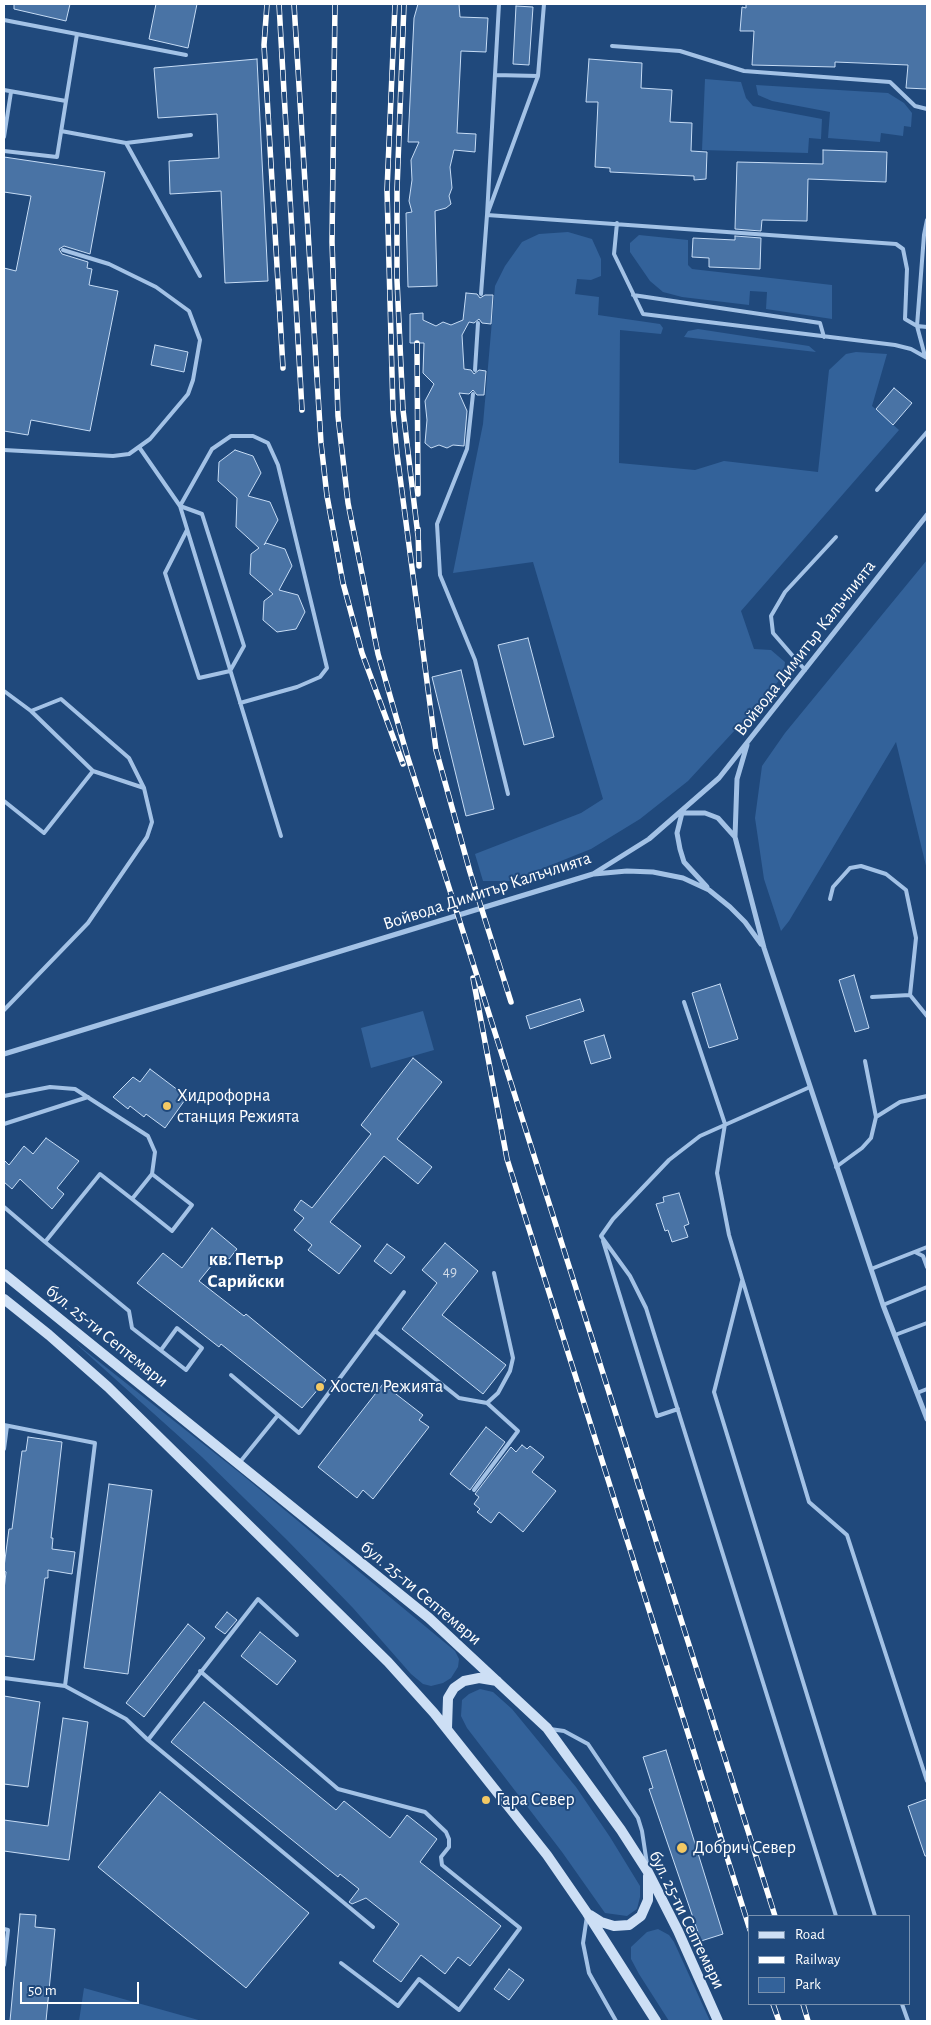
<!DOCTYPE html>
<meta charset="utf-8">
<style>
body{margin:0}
#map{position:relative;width:931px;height:2025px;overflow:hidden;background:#20497c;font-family:"Alegreya Sans",sans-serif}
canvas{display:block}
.frame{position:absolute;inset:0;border:5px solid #fff;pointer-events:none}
.legend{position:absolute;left:748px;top:1915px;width:162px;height:90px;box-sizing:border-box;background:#20497c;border:1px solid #7992b0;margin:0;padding:6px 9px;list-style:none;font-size:15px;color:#fff}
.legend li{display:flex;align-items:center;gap:10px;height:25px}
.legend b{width:25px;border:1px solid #7992b0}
.scale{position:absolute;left:20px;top:1982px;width:119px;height:22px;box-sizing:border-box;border:2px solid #fff;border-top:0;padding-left:6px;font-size:15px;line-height:18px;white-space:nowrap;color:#fff;-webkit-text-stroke:4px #20497c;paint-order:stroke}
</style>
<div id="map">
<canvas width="931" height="2025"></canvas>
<div class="frame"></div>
<ul class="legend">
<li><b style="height:6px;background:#cddff5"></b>Road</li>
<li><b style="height:6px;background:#fff"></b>Railway</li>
<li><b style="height:14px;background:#33629a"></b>Park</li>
</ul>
<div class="scale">50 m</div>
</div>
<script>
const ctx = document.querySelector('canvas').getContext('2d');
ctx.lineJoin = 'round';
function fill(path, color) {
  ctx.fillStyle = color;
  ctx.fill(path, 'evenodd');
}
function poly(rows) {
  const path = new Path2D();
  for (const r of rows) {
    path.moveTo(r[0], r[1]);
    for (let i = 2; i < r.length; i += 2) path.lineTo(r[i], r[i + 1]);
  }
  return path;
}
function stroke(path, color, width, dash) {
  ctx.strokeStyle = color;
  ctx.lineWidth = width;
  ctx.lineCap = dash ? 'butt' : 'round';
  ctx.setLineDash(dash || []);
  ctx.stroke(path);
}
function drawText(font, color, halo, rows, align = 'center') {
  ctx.font = font + ' "Alegreya Sans",sans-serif';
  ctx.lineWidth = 4;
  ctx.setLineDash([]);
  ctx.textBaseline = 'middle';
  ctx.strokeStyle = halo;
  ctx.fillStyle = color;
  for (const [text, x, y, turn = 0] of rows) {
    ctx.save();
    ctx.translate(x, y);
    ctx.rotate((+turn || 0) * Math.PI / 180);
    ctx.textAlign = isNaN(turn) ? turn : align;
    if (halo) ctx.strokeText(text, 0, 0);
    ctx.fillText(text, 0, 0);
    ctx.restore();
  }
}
fill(poly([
 [705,79,741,82,746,98,753,106,822,119,821,139,809,138,808,153,702,150],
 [756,85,888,93,904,103,912,113,911,127,904,126,903,136,881,133,880,142,828,138,830,112,772,101,758,95],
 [568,232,592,239,601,259,601,276,591,280,577,279,575,294,599,297,598,315,660,324,663,328,661,334,620,330,619,463,695,470,724,461,818,472,829,370,846,354,856,352,887,354,872,406,899,430,741,611,754,649,771,650,785,662,783,676,747,717,688,781,640,819,591,849,511,881,483,881,475,854,581,813,603,799,533,562,453,573,483,424,495,286,505,266,522,242,539,234],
 [639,235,688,240,688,265,692,269,832,285,832,319,766,309,767,292,750,291,749,305,682,297,663,292,650,281,630,252,630,243],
 [698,329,809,346,816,352,684,337,688,331],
 [927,560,927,870,896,742,789,921,781,931,764,879,755,818,762,766,785,733],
 [423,1011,434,1050,371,1068,361,1028],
 [74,1342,240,1473,455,1651,459,1659,458,1667,451,1678,443,1683,431,1686,423,1684,411,1674,353,1608,287,1540,202,1457],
 [480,1689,493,1692,512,1709,576,1787,610,1837,640,1886,640,1897,637,1909,627,1916,605,1913,562,1852,467,1728,461,1716,462,1700,469,1694],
 [658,1929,669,1935,674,1942,710,2021,669,2021,639,1974,631,1959,631,1947,647,1932],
 [84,1988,202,2021,79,2021]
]), '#33629a');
const building = poly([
 [14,4,70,4,66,21,14,9,14,4],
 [156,4,197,4,188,48,149,39,156,4],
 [418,4,459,4,460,17,488,18,486,52,461,51,457,133,476,134,475,152,454,150,450,167,452,188,449,196,451,204,446,208,435,211,437,286,408,287,406,213,412,212,409,201,412,180,411,160,419,142,408,142,414,18,418,4],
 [746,4,927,4,927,89,906,88,908,65,835,62,835,67,752,65,754,31,740,31,742,7,746,8,746,4],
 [516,6,533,7,529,65,513,64,516,6],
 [257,59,268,281,225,283,221,191,170,194,169,161,219,158,217,114,158,118,154,68,257,59],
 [589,59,642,63,641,88,672,90,670,122,692,123,691,151,707,152,706,179,694,180,694,176,610,172,610,168,595,167,598,102,586,102,589,59],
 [823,150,887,152,886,182,808,179,807,221,762,220,761,231,735,229,737,162,823,164,823,150],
 [4,157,105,172,90,254,64,246,59,249,62,254,88,262,87,268,92,269,89,285,118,291,90,431,31,420,28,435,4,431,4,268,16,271,31,196,4,192,4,157],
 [735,236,761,238,760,269,709,267,709,258,692,257,693,238,735,240,735,236],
 [466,293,477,294,480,298,485,295,493,295,491,324,482,323,479,319,474,323,469,322,462,335,464,369,471,370,474,374,479,370,486,371,484,395,477,395,473,390,469,394,459,393,467,411,464,446,453,445,447,448,439,445,431,448,425,443,427,420,425,401,434,384,423,373,424,343,410,343,410,314,423,313,423,320,436,326,443,322,451,325,463,320,466,293],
 [155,345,188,352,184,372,151,365,155,345],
 [894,388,912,403,893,425,876,409,894,388],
 [235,450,253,456,261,473,248,496,270,502,278,520,264,545,266,543,285,549,292,566,279,590,298,595,305,612,296,629,277,632,263,620,264,601,273,594,250,574,251,554,259,548,236,527,237,498,218,481,219,462,235,450],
 [528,638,554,737,524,745,498,645,528,638],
 [461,670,494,809,466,816,432,677,461,670],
 [854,975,869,1028,855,1032,839,980,854,975],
 [720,984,738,1039,709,1048,692,993,720,984],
 [580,999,584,1011,530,1029,526,1016,580,999],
 [604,1035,611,1058,591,1064,584,1041,604,1035],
 [413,1058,442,1082,397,1139,432,1167,418,1184,384,1156,330,1222,361,1246,339,1274,308,1250,312,1245,294,1230,304,1218,294,1210,301,1200,312,1208,371,1134,361,1125,413,1058],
 [150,1069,187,1097,165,1128,146,1114,144,1117,130,1106,128,1109,113,1097,133,1077,140,1082,150,1069],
 [46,1138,79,1161,57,1188,64,1194,52,1209,20,1179,12,1189,4,1182,4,1160,9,1165,24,1146,33,1154,46,1138],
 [679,1193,689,1224,684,1226,688,1237,672,1242,668,1230,665,1231,656,1204,664,1202,663,1197,679,1193],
 [212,1228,237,1249,229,1259,226,1256,220,1264,216,1260,199,1281,244,1316,246,1314,326,1380,302,1408,221,1344,219,1347,137,1283,163,1253,182,1268,212,1228],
 [445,1243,478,1271,442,1315,506,1365,483,1394,402,1329,437,1283,422,1270,445,1243],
 [387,1244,405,1257,391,1274,374,1261,387,1244],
 [383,1384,423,1415,419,1420,429,1427,373,1499,363,1490,357,1498,318,1467,383,1384],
 [486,1427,505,1442,470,1490,450,1474,486,1427],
 [28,1437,62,1442,51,1538,53,1538,52,1549,75,1552,72,1574,48,1570,48,1578,45,1578,34,1660,4,1656,4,1590,6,1572,4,1571,4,1567,9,1529,12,1529,22,1451,26,1451,28,1437],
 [522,1445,527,1449,530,1446,544,1457,532,1472,556,1491,523,1532,499,1512,491,1523,477,1512,480,1509,474,1504,479,1497,475,1494,511,1447,516,1452,522,1445],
 [109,1484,152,1490,128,1674,84,1668,109,1484],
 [227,1612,237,1620,225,1634,215,1627,227,1612],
 [188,1624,205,1638,144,1717,126,1703,188,1624],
 [260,1632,296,1661,277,1685,241,1656,260,1632],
 [4,1696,40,1702,28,1787,4,1784,4,1696],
 [204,1702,336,1810,344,1801,390,1838,407,1815,437,1839,420,1862,501,1926,470,1966,458,1957,445,1974,421,1955,401,1982,373,1961,399,1924,366,1898,352,1904,349,1902,359,1889,340,1874,338,1877,171,1742,204,1702],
 [63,1718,88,1722,69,1860,4,1851,4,1820,48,1826,63,1718],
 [666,1750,723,1934,701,1941,649,1789,653,1788,643,1757,666,1750],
 [160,1792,309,1913,246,1988,98,1867,160,1792],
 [927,1799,927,1856,925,1856,908,1806,927,1799],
 [20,1914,36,1915,35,1927,55,1929,46,2021,10,2021,20,1914],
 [509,1969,524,1980,509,2000,494,1989,509,1969]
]);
fill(building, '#4973a5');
stroke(building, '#c6dcf5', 1);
stroke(poly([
 [499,4,487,215,896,244,903,249,907,269,905,319,917,326,927,327],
 [4,20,186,55],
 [612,46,680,51,744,71,890,82,915,106,927,109],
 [495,75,538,76,544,4],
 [4,90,66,101,77,34],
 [61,131,126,143],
 [191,135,126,143,200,276],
 [4,137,11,92],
 [4,151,57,157,66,101],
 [617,223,614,254,643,314,895,345,911,349,927,358],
 [481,294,487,215,538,76],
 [633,295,820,323,824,337],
 [925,356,917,326,924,235,927,220],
 [475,370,478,323],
 [473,394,467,449,437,524,440,575,475,660,508,794],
 [139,447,180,506,281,836],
 [4,450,113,456,129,454,150,439,188,394,193,380,200,340,189,311,156,287,109,264,63,250],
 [877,490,927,432],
 [187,530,165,573,199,678,230,671,244,646,202,514,180,506,212,449,231,436,253,436,268,443,278,465,327,668,320,677,297,687,240,703],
 [805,670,773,633,771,616,785,592,836,537],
 [4,691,31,711,61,699,129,758,144,788,152,822,147,837,88,923,4,1010],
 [31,711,93,771,144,788],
 [4,801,44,833,93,771],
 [830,899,833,887,850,868,861,866,886,874,906,890,916,938,910,995],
 [872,997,910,995,927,1016],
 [684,1002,725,1124,717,1173,729,1235,809,1502,847,1535,927,1781],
 [810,1087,700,1136,669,1160,613,1219,601,1236,630,1276,646,1308,836,1916],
 [4,1096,50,1087,75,1089,148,1136,155,1152,152,1174,132,1199,100,1174,45,1242,129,1311,132,1328,186,1370,202,1348,177,1328,161,1350],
 [876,1117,900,1102,927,1096],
 [4,1124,88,1097],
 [836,1167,862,1148,871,1138,876,1117,865,1061],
 [132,1199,172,1231,192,1205,152,1174],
 [4,1207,45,1242],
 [603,1241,657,1416,678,1409],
 [915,1252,923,1256,927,1267],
 [871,1269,927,1247],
 [742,1281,714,1392,875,1916],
 [883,1305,927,1287],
 [375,1331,459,1398,487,1403,498,1393,510,1371,513,1358,494,1273],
 [895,1335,927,1323],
 [231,1375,278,1415,240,1462],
 [917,1393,927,1389],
 [278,1415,299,1433,404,1292],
 [4,1425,95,1443,65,1686],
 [4,1449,7,1426],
 [474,1490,518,1431,487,1403],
 [200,1671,338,1789,425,1812,446,1832,449,1839,449,1847,441,1857,442,1865,520,1928,459,2010,419,1979,398,2006,341,1963],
 [4,1678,65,1686,126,1719,148,1740,373,1927],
 [550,1729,564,1731,588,1744,638,1818,642,1831,647,1864],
 [148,1740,258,1599,297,1635],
 [587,1916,583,1943,589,1973,616,2021],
 [4,1929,8,1930,4,1965],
 [902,2004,908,2021]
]), '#a3c2e6', 4);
stroke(poly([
 [747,745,737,779,735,837,764,948,883,1305,927,1419],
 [682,813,677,833,680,849,684,862,707,887],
 [683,813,705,813,718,818,735,837],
 [594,874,627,871,653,872,683,878,709,890,730,907,745,922,761,944],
 [4,1054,593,874,649,839,719,778,927,515]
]), '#a3c2e6', 5);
stroke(poly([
 [4,1274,429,1618,547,1728,621,1830,648,1872,678,1931,718,2021],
 [4,1299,49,1335,108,1387,388,1662,434,1713,547,1855,587,1913,656,2021],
 [447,1728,448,1698,454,1688,464,1681,479,1678,497,1681],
 [590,1915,601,1922,614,1926,629,1925,641,1916,648,1900,648,1876]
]), '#cddff5', 10);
const rail = poly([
 [267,4,264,45,283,368],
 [279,4,302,410],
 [294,4,321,443,327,496,343,583,362,653,403,764],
 [335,4,332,242,338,416,348,503,378,654,407,755,775,1916],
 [395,4,387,190,393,411,397,454,436,750,470,872,511,1002],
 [404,4,397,189,397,280,403,410,418,536],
 [417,343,418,494],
 [418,529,419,566],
 [473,978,507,1159,750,1930],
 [773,2004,779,2021],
 [803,2004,808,2021]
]);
stroke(rail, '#fff', 5.5);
stroke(rail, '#20497c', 4, [11]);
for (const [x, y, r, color] of [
 [167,1106,5,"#f3c964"],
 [320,1387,5,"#f3c964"],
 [486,1800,5,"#f3c964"],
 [682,1848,6,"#f3c964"]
]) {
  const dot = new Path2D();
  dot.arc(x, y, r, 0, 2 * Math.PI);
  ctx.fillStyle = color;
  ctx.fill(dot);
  stroke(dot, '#20497c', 2);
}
drawText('15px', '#d2dce8', null, [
 ["49",450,1271]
]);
drawText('18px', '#fff', '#20497c', [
 ["Войвода Димитър Калъчлията",805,648,-52],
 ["Войвода Димитър Калъчлията",487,891,-18],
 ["бул. 25-ти Септември",107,1336,39],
 ["бул. 25-ти Септември",421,1593,40],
 ["бул. 25-ти Септември",687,1920,64]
]);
drawText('18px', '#fff', '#20497c', [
 ["Хидрофорна",177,1096],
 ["станция Режията",177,1117],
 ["Хостел Режията",330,1387],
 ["Гара Север",496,1800],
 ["Добрич Север",693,1848]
], 'left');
drawText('bold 19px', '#fff', '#20497c', [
 ["кв. Петър",246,1259],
 ["Сарийски",246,1281]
]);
</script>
